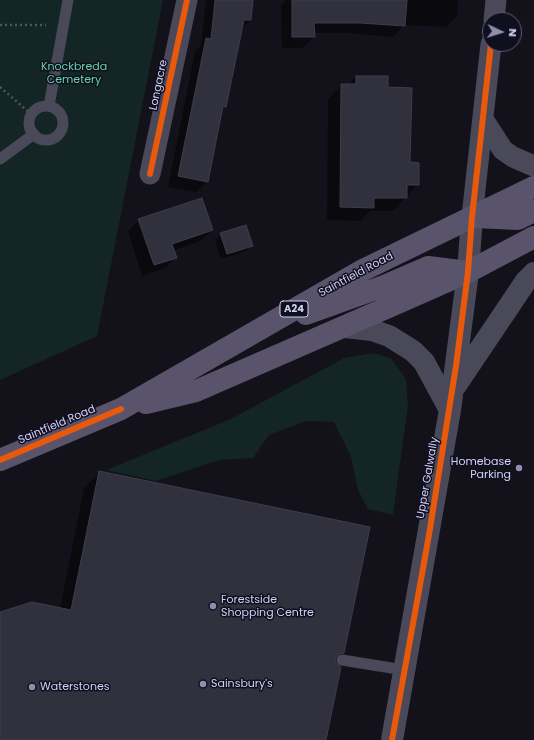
<!DOCTYPE html>
<style>
body{margin:0}
#map{position:relative;width:534px;height:740px;overflow:hidden;background:#13121a;font-family:Poppins,sans-serif}
canvas{display:block}
.north{position:absolute;left:482px;top:12px;width:40px;height:40px;box-sizing:border-box;background:#100f1e;border:1px solid #5e5d76;border-radius:50%;rotate:94deg;font-size:11px;font-weight:700;line-height:16px;text-align:center;color:#d2d1fa}
.north::after{content:'';display:block;margin:auto;width:14px;height:18px;background:#8f8eac;clip-path:polygon(50% 0,100% 100%,50% 72%,0 100%)}
</style>
<div id="map">
<canvas width="534" height="740"></canvas>
<div class="north">N</div>
</div>
<script>
const ctx = document.querySelector('canvas').getContext('2d');
ctx.lineJoin = 'round';
function fill(path, color) {
  ctx.fillStyle = color;
  ctx.fill(path, 'evenodd');
}
function poly(rows) {
  const path = new Path2D();
  for (const r of rows) {
    if (r.length === 3) {
      path.moveTo(r[0] + r[2], r[1]);
      path.arc(r[0], r[1], r[2], 0, 2 * Math.PI);
      continue;
    }
    path.moveTo(r[0], r[1]);
    for (let i = 2; i < r.length; i += 2) path.lineTo(r[i], r[i + 1]);
  }
  return path;
}
function stroke(path, color, width, dash) {
  ctx.strokeStyle = color;
  ctx.lineWidth = width;
  ctx.lineCap = dash ? 'butt' : 'round';
  ctx.setLineDash(dash || []);
  ctx.stroke(path);
}
function drawText(font, color, halo, rows, align = 'center') {
  ctx.font = font + ' Poppins,sans-serif';
  ctx.lineWidth = 3;
  ctx.setLineDash([]);
  ctx.textBaseline = 'middle';
  ctx.strokeStyle = halo;
  ctx.fillStyle = color;
  for (const [text, x, y, turn = 0] of rows) {
    ctx.save();
    ctx.translate(x, y);
    ctx.rotate((+turn || 0) * Math.PI / 180);
    ctx.textAlign = isNaN(turn) ? turn : align;
    if (halo) ctx.strokeText(text, 0, 0);
    ctx.fillText(text, 0, 0);
    ctx.restore();
  }
}
fill(poly([
 [0,0,163,0,97,336,0,380],
 [373,353,391,358,406,379,408,405,393,515,368,509,358,490,351,457,334,422,306,421,269,435,253,458,219,460,156,481,106,470,231,419,344,358]
]), '#132524');
fill(poly([
 [206,0,252,0,250,20,241,29,225,106,222,109,208,181,196,192,168,187,195,51,201,45],
 [286,0,458,0,457,16,446,27,404,25,393,37,349,33,314,33,314,37,302,48,282,48,281,5],
 [356,77,387,88,409,163,418,184,393,211,370,211,360,221,327,220,328,99,342,85,348,85],
 [139,220,212,230,201,241,174,250,176,257,165,268,142,276,128,231],
 [221,234,251,245,246,251,221,259,215,240],
 [99,473,343,653,334,661,325,740,0,740,0,613,60,608,84,488]
]), '#0007');
const building = poly([
 [215,0,253,0,251,20,244,20,226,107,223,106,208,182,178,176,206,38,211,39,215,0],
 [292,0,407,0,405,26,360,23,314,23,315,37,292,37,292,0],
 [356,76,388,76,388,87,412,88,410,162,419,163,419,185,407,185,407,198,374,198,374,208,340,207,341,84,356,84,356,76],
 [202,198,213,230,172,244,177,258,154,265,138,219,202,198],
 [246,225,253,246,227,254,220,233,246,225],
 [99,471,370,527,344,653,339,654,335,659,336,663,341,667,326,740,0,740,0,612,32,602,71,610,99,471]
]);
fill(building, '#31303d');
stroke(building, '#3e3d4e', 1);
stroke(poly([
 [0,25,46,25],
 [0,87,31,114]
]), '#4a5860', 2.5, [2, 3]);
stroke(poly([
 [49,106,68,0],
 [46,123,17],
 [0,159,34,134],
 [342,660,404,670]
]), '#49495a', 11);
stroke(poly([
 [494,20,496,0],
 [483,119,503,150,513,157,534,166],
 [150,174,187,0],
 [472,217,491,44]
]), '#49495a', 21);
stroke(poly([
 [345,327,372,330,389,336,413,351,424,362,450,410],
 [456,385,526,281,534,273],
 [392,740,450,410,468,272,472,217]
]), '#49495a', 22);
stroke(poly([
 [475,217,518,219,534,211],
 [306,314,384,286,428,267,468,272],
 [146,403,196,391,407,299,468,272,534,237],
 [0,460,121,409,361,271,534,187]
]), '#5a536c', 22);
stroke(poly([
 [150,174,187,0],
 [0,460,121,409],
 [392,740,429,535,456,366,468,272,472,217,491,44]
]), '#e8590c', 6);
for (const [x, y, r, color] of [
 [519,468,4,"#8f8eac"],
 [213,606,4,"#8f8eac"],
 [203,684,4,"#8f8eac"],
 [32,687,4,"#8f8eac"]
]) {
  const dot = new Path2D();
  dot.arc(x, y, r, 0, 2 * Math.PI);
  ctx.fillStyle = color;
  ctx.fill(dot);
  stroke(dot, '#100f1e', 1.5);
}
for (const [x, y, w] of [
 [294,309,28]
]) {
  const box = new Path2D();
  box.roundRect(x - w / 2, y - 8, w, 16, 3);
  ctx.fillStyle = '#100f1e';
  ctx.fill(box);
  stroke(box, '#d2d1fa', 1);
}
drawText('bold 10px', '#d2d1fa', null, [
 ["A24",294,309]
]);
drawText('11px', '#66d1ab', '#100f1e', [
 ["Knockbreda",74,67],
 ["Cemetery",74,80]
]);
drawText('11px', '#d2d1fa', '#100f1e', [
 ["Longacre",159,85,-78],
 ["Saintfield Road",356,275,-28],
 ["Saintfield Road",57,425,-23],
 ["Upper Galwally",428,478,-80]
]);
drawText('11px', '#d2d1fa', '#100f1e', [
 ["Homebase",511,462,"right"],
 ["Parking",511,475,"right"],
 ["Forestside",221,600],
 ["Shopping Centre",221,613],
 ["Sainsbury's",211,684],
 ["Waterstones",40,687]
], 'left');
</script>
